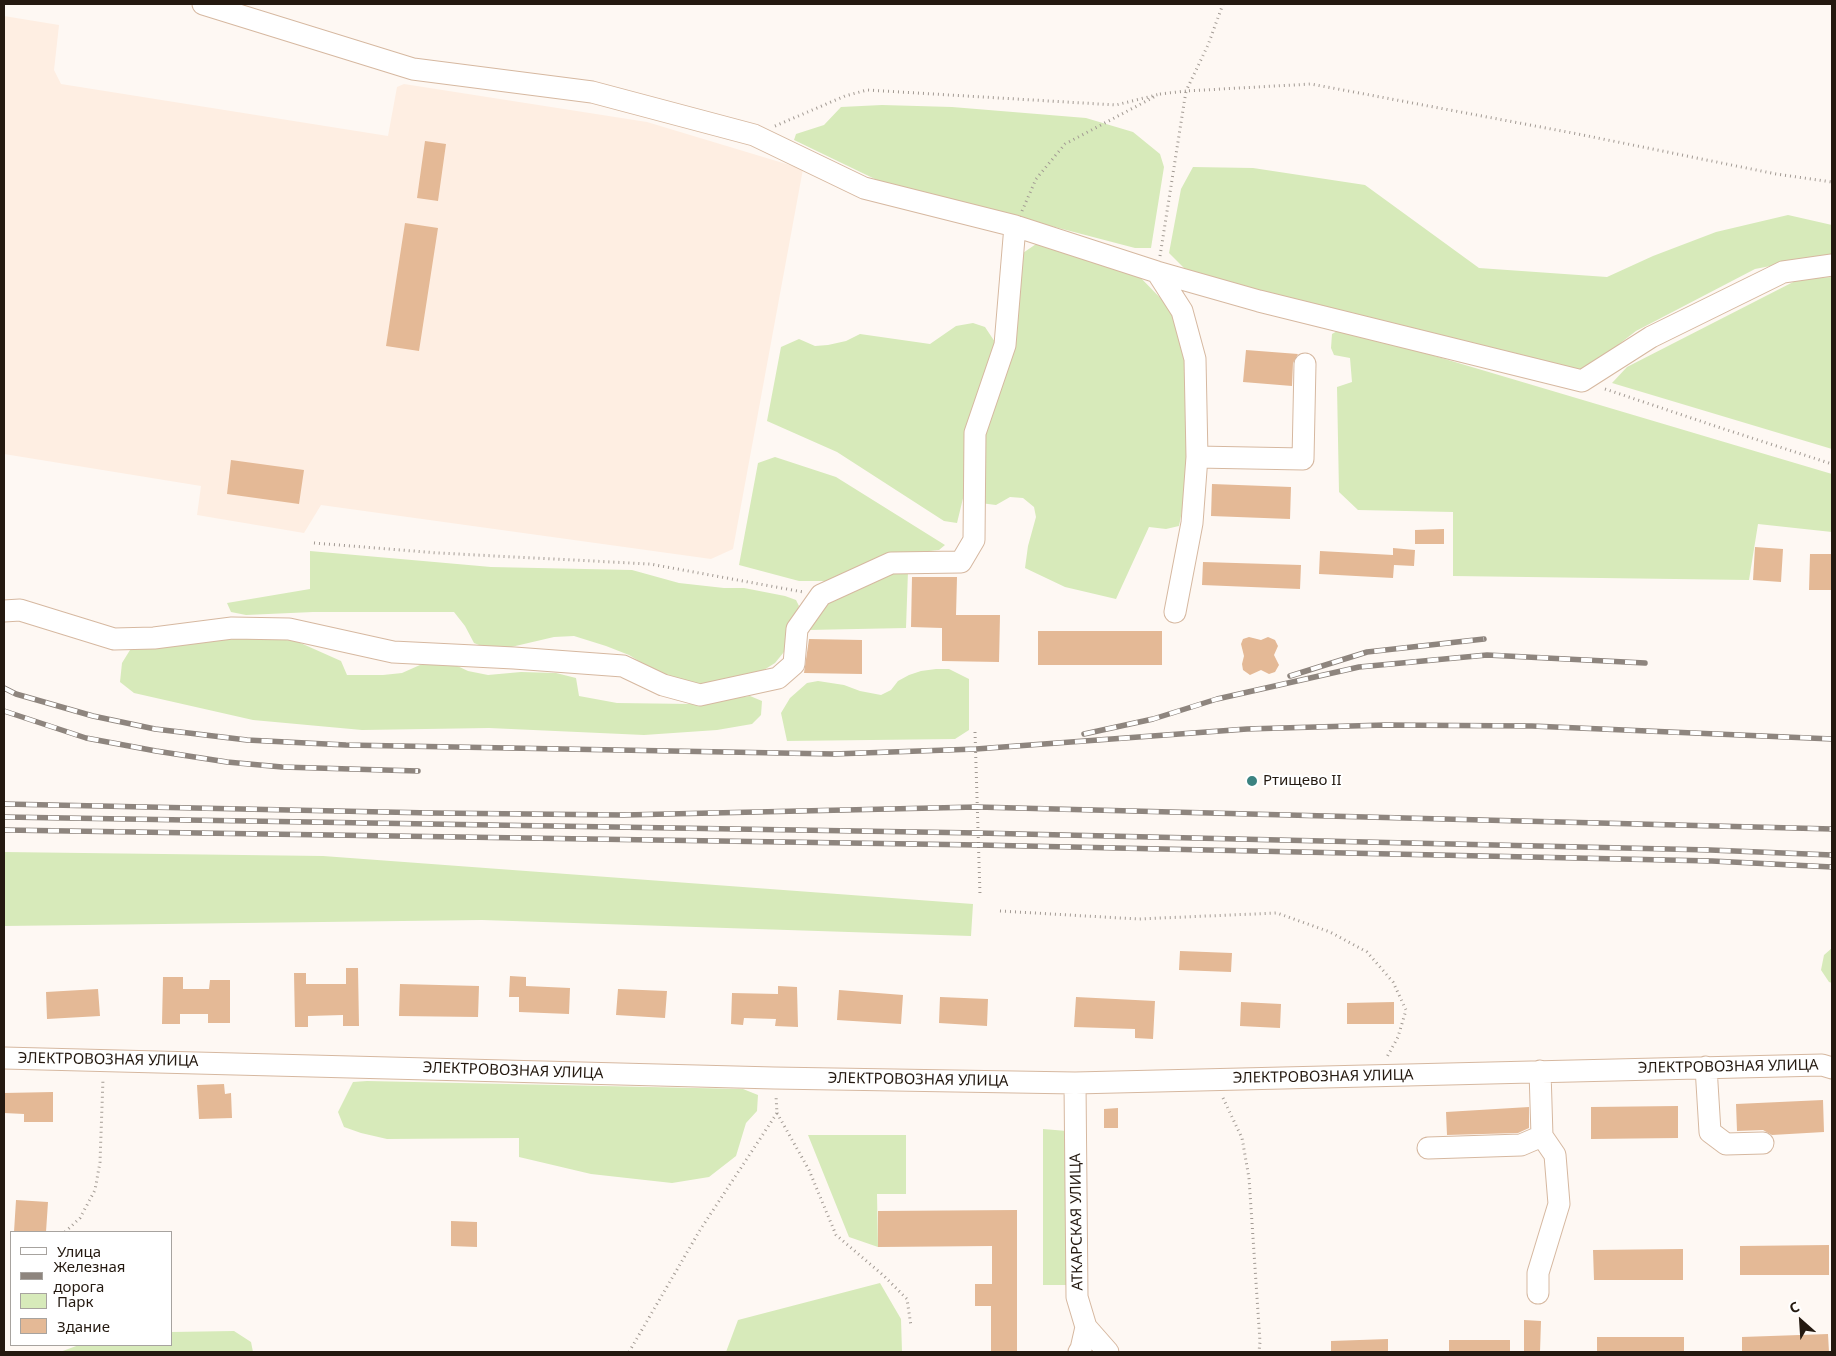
<!DOCTYPE html>
<meta charset="utf-8">
<style>
body{margin:0}
#map{position:relative;width:1836px;height:1356px;overflow:hidden;background:#fef8f3;font-family:"Noto Sans",sans-serif}
canvas{display:block}
.frame{position:absolute;inset:0;border:5px solid #241910;pointer-events:none}
.legend{position:absolute;left:10px;top:1231px;width:162px;height:115px;box-sizing:border-box;background:#fff;border:1px solid #a7a39f;margin:0;padding:6px 9px;list-style:none;font-size:15px;color:#241910}
.legend li{display:flex;align-items:center;gap:10px;height:25px}
.legend b{width:25px;border:1px solid #a7a39f}
.north{position:absolute;left:1776px;top:1296px;width:50px;height:50px;-webkit-text-stroke:4px #fff;paint-order:stroke;rotate:334deg;font-size:14px;font-weight:700;line-height:20px;text-align:center;color:#241910}
.north::after{content:'';display:block;margin:auto;width:18px;height:22px;background:#241910;clip-path:polygon(50% 0,100% 100%,50% 72%,0 100%)}
</style>
<div id="map">
<canvas width="1836" height="1356"></canvas>
<div class="frame"></div>
<ul class="legend">
<li><b style="height:6px;background:#fff"></b>Улица</li>
<li><b style="height:6px;background:#8e857e"></b>Железная дорога</li>
<li><b style="height:14px;background:#d7eaba"></b>Парк</li>
<li><b style="height:14px;background:#e4b996"></b>Здание</li>
</ul>
<div class="north">С</div>
</div>
<script>
const ctx = document.querySelector('canvas').getContext('2d');
ctx.lineJoin = 'round';
function fill(path, color) {
  ctx.fillStyle = color;
  ctx.fill(path, 'evenodd');
}
function poly(rows) {
  const path = new Path2D();
  for (const r of rows) {
    path.moveTo(r[0], r[1]);
    for (let i = 2; i < r.length; i += 2) path.lineTo(r[i], r[i + 1]);
  }
  return path;
}
function stroke(path, color, width, dash) {
  ctx.strokeStyle = color;
  ctx.lineWidth = width;
  ctx.lineCap = dash ? 'butt' : 'round';
  ctx.setLineDash(dash || []);
  ctx.stroke(path);
}
function drawText(font, color, halo, rows, align = 'center') {
  ctx.font = font + ' "Noto Sans",sans-serif';
  ctx.lineWidth = 4;
  ctx.setLineDash([]);
  ctx.textBaseline = 'middle';
  ctx.strokeStyle = halo;
  ctx.fillStyle = color;
  for (const [text, x, y, turn = 0] of rows) {
    ctx.save();
    ctx.translate(x, y);
    ctx.rotate((+turn || 0) * Math.PI / 180);
    ctx.textAlign = isNaN(turn) ? turn : align;
    if (halo) ctx.strokeText(text, 0, 0);
    ctx.fillText(text, 0, 0);
    ctx.restore();
  }
}
fill(poly([
 [4,16,59,25,54,70,61,84,388,136,397,87,404,84,647,122,803,169,733,549,711,559,321,505,304,533,197,515,201,486,4,454]
]), '#feeee2');
fill(poly([
 [882,105,952,107,1086,118,1133,132,1160,154,1164,167,1151,248,1135,248,879,181,794,140,796,134,824,125,841,107],
 [1193,167,1253,168,1365,185,1479,268,1607,277,1653,256,1716,232,1788,215,1832,225,1832,254,1755,269,1636,331,1579,375,1189,273,1169,253,1181,189],
 [1039,242,1137,274,1172,310,1186,356,1187,486,1179,526,1166,529,1149,527,1116,599,1065,587,1025,568,1028,546,1036,517,1034,507,1023,498,1010,497,996,505,980,503,980,440,1020,255],
 [1832,277,1832,449,1612,383,1627,367,1799,279],
 [973,323,985,327,997,345,965,490,957,523,944,521,837,452,767,421,781,347,799,339,815,346,828,345,846,341,860,334,930,344,956,326],
 [1339,330,1354,332,1832,474,1832,532,1758,524,1749,580,1453,576,1453,512,1358,510,1339,492,1337,387,1352,382,1350,358,1334,355,1331,348,1332,334],
 [775,457,836,477,945,545,939,550,882,556,833,581,799,581,739,565,758,463],
 [310,551,491,567,632,570,679,583,724,588,744,588,785,596,796,600,799,606,791,628,788,647,775,663,751,678,708,684,680,683,655,671,629,655,606,646,574,636,554,637,494,651,474,643,465,626,454,612,313,612,246,615,231,612,227,603,310,589],
 [891,569,908,571,906,628,808,630,829,597],
 [256,637,296,641,341,661,347,675,383,675,402,673,420,665,451,663,468,671,488,675,521,672,556,673,576,678,579,696,617,703,692,704,750,696,762,701,761,715,752,724,717,730,644,735,489,728,362,730,253,720,134,693,120,682,122,663,130,650,156,646],
 [936,669,949,669,969,679,969,730,955,739,787,741,781,713,790,698,807,683,818,681,844,685,860,691,881,695,891,690,898,681,909,675,921,671],
 [4,852,323,856,973,904,971,936,482,920,4,926],
 [1832,948,1832,983,1829,982,1821,970,1824,955],
 [367,1081,743,1089,758,1095,757,1111,746,1123,736,1156,709,1177,672,1183,591,1174,519,1157,519,1138,387,1139,361,1133,344,1127,338,1112,353,1082],
 [1043,1129,1067,1131,1069,1285,1043,1285],
 [808,1135,906,1135,906,1194,877,1194,878,1247,849,1237],
 [880,1283,901,1319,902,1352,726,1352,738,1320],
 [234,1331,251,1342,253,1352,60,1352,79,1345,171,1345,171,1332]
]), '#d7eaba');
fill(poly([
 [425,141,446,144,438,201,417,198],
 [405,223,438,228,419,351,386,346],
 [1246,350,1298,354,1293,363,1292,386,1243,382],
 [231,460,304,470,299,504,227,494],
 [1212,484,1291,487,1290,519,1211,516],
 [1444,529,1444,544,1415,544,1415,530],
 [1755,547,1783,549,1781,582,1753,580],
 [1393,548,1415,550,1414,566,1394,565,1393,578,1319,574,1320,551,1393,555],
 [1810,554,1832,554,1832,590,1809,590],
 [1203,562,1301,565,1300,589,1202,585],
 [912,577,957,577,956,615,1000,615,999,662,942,661,942,628,911,627],
 [1038,631,1162,631,1162,665,1038,665],
 [1249,637,1261,640,1268,637,1275,640,1278,646,1274,655,1279,665,1275,672,1269,674,1261,670,1250,675,1243,670,1242,664,1244,656,1241,644,1243,639],
 [809,639,862,640,862,674,804,673],
 [1180,951,1232,953,1231,972,1179,970],
 [346,968,358,968,359,1026,343,1026,343,1015,308,1016,308,1027,295,1027,294,973,306,973,306,984,346,984],
 [510,976,526,977,526,986,570,988,569,1014,519,1012,519,997,509,997],
 [163,977,183,977,183,989,209,989,210,980,230,980,230,1023,208,1023,208,1014,180,1014,180,1024,162,1024],
 [400,984,479,986,478,1017,399,1016],
 [778,986,797,987,798,1027,775,1026,776,1019,744,1018,743,1025,731,1024,732,993,778,994],
 [98,989,100,1016,47,1019,46,992],
 [618,989,667,991,665,1018,616,1015],
 [839,990,903,995,901,1024,837,1020],
 [940,997,988,999,987,1026,939,1023],
 [1076,997,1155,1001,1153,1039,1135,1038,1135,1029,1074,1027],
 [1241,1002,1281,1004,1280,1028,1240,1026],
 [1394,1002,1394,1024,1347,1024,1347,1003],
 [224,1084,225,1094,231,1093,232,1118,199,1119,197,1085],
 [53,1092,53,1122,24,1122,24,1114,4,1113,4,1093],
 [1823,1100,1824,1132,1772,1135,1763,1130,1737,1131,1736,1104],
 [1678,1106,1678,1138,1591,1139,1591,1107],
 [1529,1107,1529,1128,1518,1133,1447,1135,1446,1112],
 [1118,1108,1118,1128,1104,1128,1104,1109],
 [16,1200,48,1202,46,1232,14,1232],
 [1017,1210,1017,1352,991,1352,991,1306,975,1306,975,1284,992,1284,992,1246,878,1247,878,1211],
 [451,1221,477,1222,477,1247,451,1246],
 [1829,1245,1829,1275,1740,1275,1740,1246],
 [1683,1249,1683,1280,1594,1280,1593,1250],
 [1524,1320,1541,1321,1540,1352,1524,1352],
 [1828,1334,1829,1352,1742,1352,1742,1337],
 [1597,1337,1684,1337,1684,1352,1597,1352],
 [1388,1339,1388,1352,1331,1352,1331,1341],
 [1449,1340,1510,1340,1510,1352,1449,1352]
]), '#e4b996');
const minor = poly([
 [203,4,413,69,592,92,754,135,864,188,1015,226,1157,272,1259,301,1582,381,1651,337,1783,272,1832,265],
 [1157,272,1182,311,1195,359,1197,457,1192,523,1175,612],
 [1197,457,1303,459,1305,364],
 [4,611,20,610,114,639,154,638,232,628,289,629,393,652,514,658,623,666,663,685,700,695,778,678,794,664,797,629,821,595,891,563,961,562,974,540,975,433,1005,345,1015,226],
 [4,1058,774,1078,1075,1083,1822,1065,1832,1068],
 [1706,1067,1710,1132,1726,1144,1763,1143],
 [1075,1083,1077,1297,1086,1327,1108,1352],
 [1428,1148,1521,1145,1542,1136,1540,1071],
 [1538,1293,1538,1273,1559,1204,1555,1155,1542,1136],
 [1079,1352,1081,1349,1086,1327]
]);
stroke(minor, '#d6b8a0', 23);
stroke(poly([
 [1160,94,1186,91,1208,45,1223,4],
 [775,126,845,96,867,90,1116,105,1160,94],
 [1022,211,1036,179,1065,144,1154,97],
 [1160,256,1186,91,1311,84,1578,134,1776,174,1832,182],
 [1605,389,1721,428,1832,464],
 [314,543,438,553,650,564,803,592],
 [975,732,980,895],
 [1000,911,1138,919,1277,913,1330,932,1367,952,1393,982,1406,1010,1398,1037,1387,1057],
 [1223,1098,1242,1138,1249,1178,1260,1342,1259,1352],
 [777,1113,809,1170,836,1235,884,1276,907,1299,911,1326],
 [65,1232,80,1218,95,1190,100,1162,103,1079],
 [629,1352,700,1230,777,1113,776,1096]
]), '#a29a93', 3, [1, 4]);
stroke(minor, '#fff', 21);
const rail = poly([
 [1290,676,1367,652,1484,639],
 [4,688,16,694,93,716,155,729,247,740,346,745,834,754,976,749,1247,729,1385,725,1532,726,1832,739],
 [4,711,86,738,156,751,227,762,282,767,418,771],
 [1084,734,1153,719,1217,699,1359,667,1487,655,1645,663],
 [4,804,432,813,624,815,977,807,1832,829],
 [4,817,978,833,1710,850,1832,855],
 [4,830,979,845,1712,861,1832,867]
]);
stroke(rail, '#8e857e', 5.5);
stroke(rail, '#fff', 4, [11]);
for (const [x, y, r, color] of [
 [1252,781,6,"#3b8381"]
]) {
  const dot = new Path2D();
  dot.arc(x, y, r, 0, 2 * Math.PI);
  ctx.fillStyle = color;
  ctx.fill(dot);
  stroke(dot, '#fff', 2);
}
drawText('15px', '#241910', '#fff', [
 ["Ртищево II",1263,781]
], 'left');
drawText('15px', '#241910', '#fff', [
 ["ЭЛЕКТРОВОЗНАЯ УЛИЦА",108,1060,1],
 ["ЭЛЕКТРОВОЗНАЯ УЛИЦА",1728,1067,-1],
 ["ЭЛЕКТРОВОЗНАЯ УЛИЦА",513,1071,2],
 ["ЭЛЕКТРОВОЗНАЯ УЛИЦА",1323,1077,-1],
 ["ЭЛЕКТРОВОЗНАЯ УЛИЦА",918,1080,1],
 ["АТКАРСКАЯ УЛИЦА",1077,1222,-91]
]);
</script>
